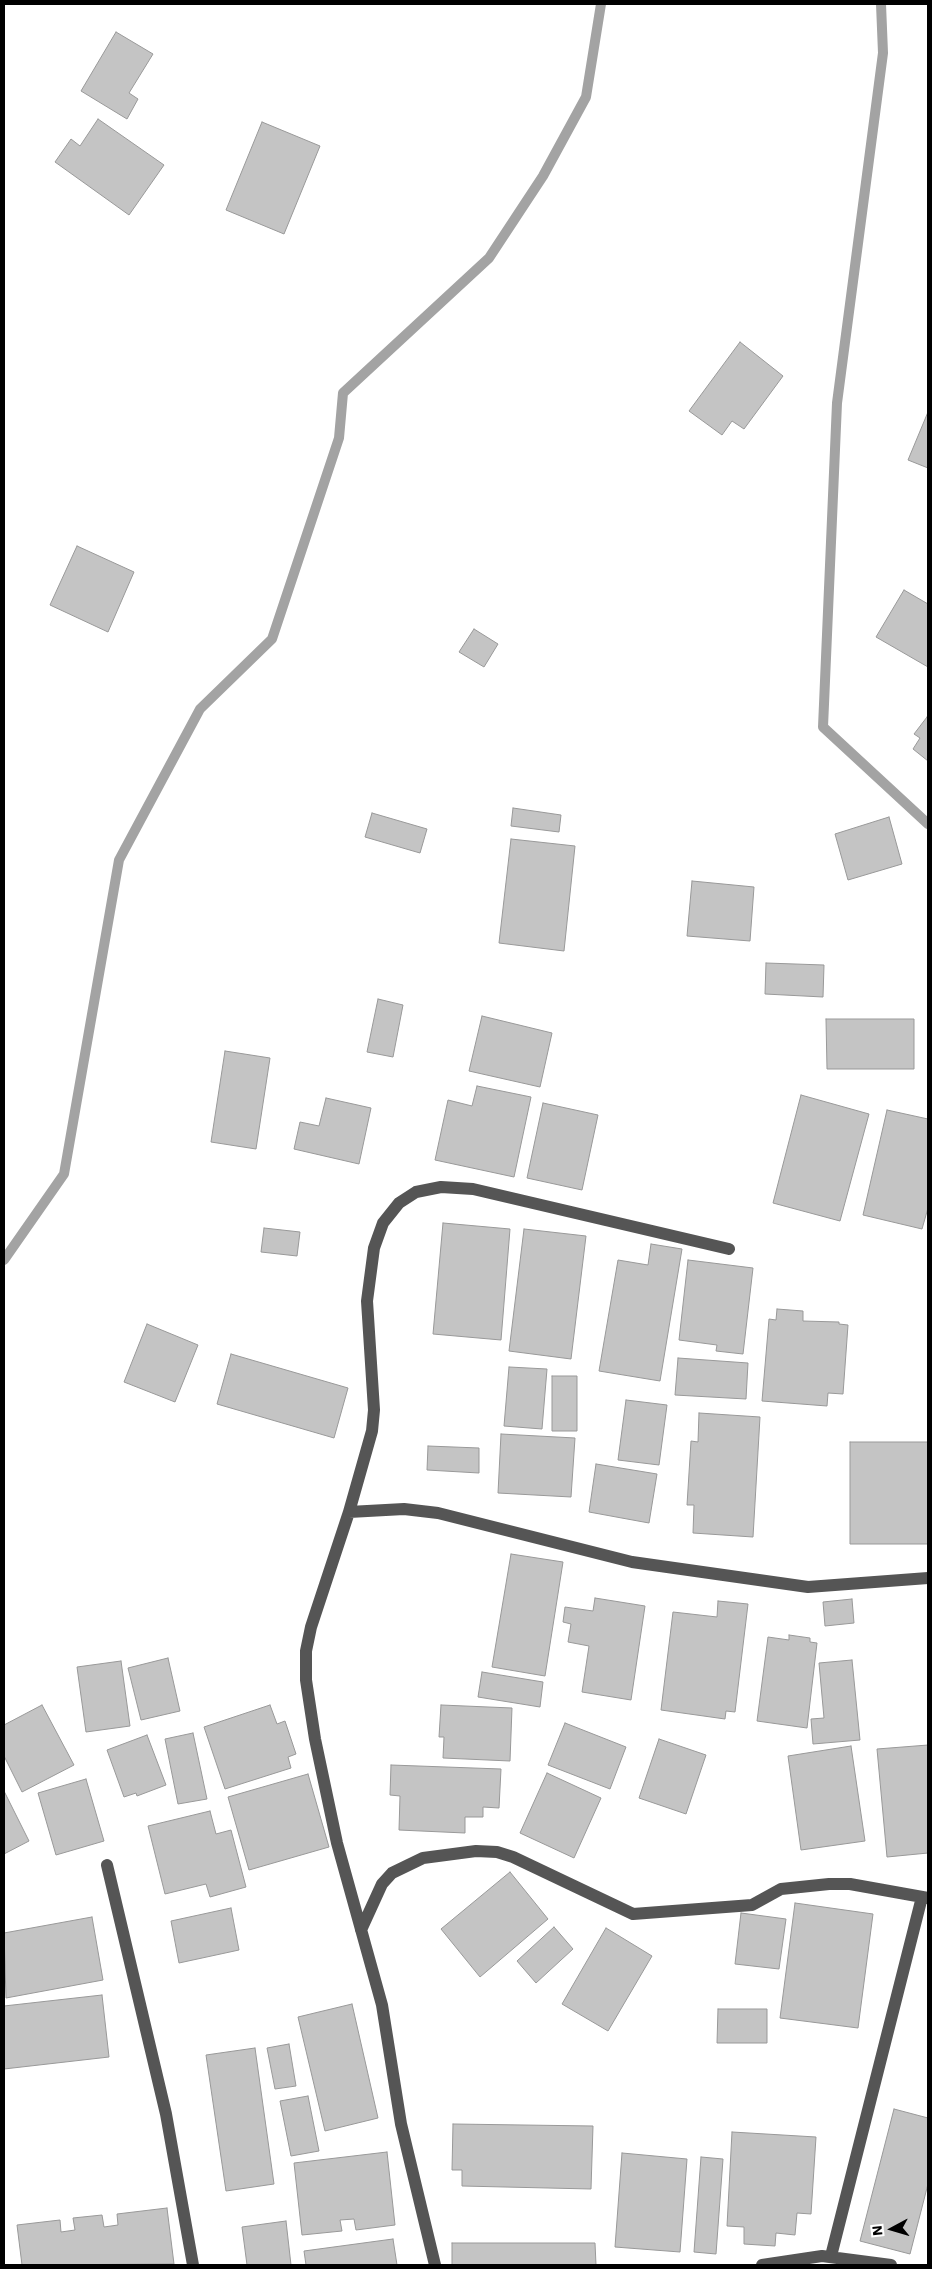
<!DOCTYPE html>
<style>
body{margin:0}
#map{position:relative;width:932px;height:2269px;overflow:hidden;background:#fff;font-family:"Work Sans",sans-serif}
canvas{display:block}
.frame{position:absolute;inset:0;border:5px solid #000;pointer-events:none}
.north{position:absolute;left:867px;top:2204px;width:50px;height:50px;-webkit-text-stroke:4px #fff;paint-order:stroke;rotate:264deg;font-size:14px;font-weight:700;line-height:20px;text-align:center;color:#000}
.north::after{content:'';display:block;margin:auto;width:18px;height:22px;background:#000;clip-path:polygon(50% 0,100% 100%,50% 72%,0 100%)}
</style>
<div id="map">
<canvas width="932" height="2269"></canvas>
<div class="frame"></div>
<div class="north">N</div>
</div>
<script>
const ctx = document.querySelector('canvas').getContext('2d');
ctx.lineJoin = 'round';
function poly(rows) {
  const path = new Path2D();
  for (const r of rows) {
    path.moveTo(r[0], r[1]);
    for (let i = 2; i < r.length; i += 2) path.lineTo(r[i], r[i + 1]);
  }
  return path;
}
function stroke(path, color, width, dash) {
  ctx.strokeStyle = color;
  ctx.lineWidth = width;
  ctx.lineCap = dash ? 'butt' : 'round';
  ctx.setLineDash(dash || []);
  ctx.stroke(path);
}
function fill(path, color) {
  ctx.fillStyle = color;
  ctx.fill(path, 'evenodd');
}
stroke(poly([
 [881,4,883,53,837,403,823,727,928,824],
 [4,1260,64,1174,119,860,200,709,272,639,339,438,343,393,489,258,543,176,586,97,601,4]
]), '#a3a3a3', 10);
const building = poly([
 [116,32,153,54,129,93,138,99,127,119,81,91,116,32],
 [98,119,164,165,129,215,55,162,71,139,80,146,98,119],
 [262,122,320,146,284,234,226,210,262,122],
 [740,342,783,376,744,429,732,421,722,435,689,411,740,342],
 [928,412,928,468,908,460,928,412],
 [77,546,134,572,108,632,50,605,77,546],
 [904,590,928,604,928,667,876,637,904,590],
 [474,629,498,644,484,667,459,652,474,629],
 [927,717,928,718,928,761,913,749,920,738,914,734,927,717],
 [513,808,561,815,559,832,511,826,513,808],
 [372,813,427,829,420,853,365,837,372,813],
 [889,817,902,864,848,880,835,834,889,817],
 [511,839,575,846,564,951,499,943,511,839],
 [692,881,754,887,750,941,687,936,692,881],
 [766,963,824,965,823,997,765,994,766,963],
 [378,999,403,1005,393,1057,367,1052,378,999],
 [482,1016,552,1033,540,1087,469,1071,482,1016],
 [826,1019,914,1019,914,1069,827,1069,826,1019],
 [225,1051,270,1058,256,1149,211,1142,225,1051],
 [477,1086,531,1097,514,1177,435,1160,448,1100,472,1106,477,1086],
 [801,1095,869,1114,840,1221,773,1203,801,1095],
 [326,1098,371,1108,359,1164,294,1149,300,1122,319,1126,326,1098],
 [543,1103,598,1115,582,1190,527,1178,543,1103],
 [887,1110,928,1119,928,1208,922,1229,863,1215,887,1110],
 [443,1223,510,1229,501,1340,433,1334,443,1223],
 [264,1228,300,1232,297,1256,261,1252,264,1228],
 [524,1229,586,1236,571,1359,509,1351,524,1229],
 [651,1244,682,1249,660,1381,599,1371,618,1260,648,1265,651,1244],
 [688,1260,753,1268,743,1354,716,1351,717,1345,679,1340,688,1260],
 [777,1309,803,1311,803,1321,839,1322,839,1324,848,1325,843,1394,828,1393,827,1406,762,1401,769,1319,776,1320,777,1309],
 [147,1324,198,1345,175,1402,124,1382,147,1324],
 [231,1354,348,1388,334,1438,217,1404,231,1354],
 [678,1358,748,1363,746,1399,675,1395,678,1358],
 [509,1367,547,1369,542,1429,504,1426,509,1367],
 [552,1376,577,1376,577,1431,552,1431,552,1376],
 [626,1400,667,1405,659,1465,618,1460,626,1400],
 [699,1413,760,1417,753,1537,693,1533,694,1505,687,1505,691,1441,698,1442,699,1413],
 [501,1434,575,1438,571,1497,498,1493,501,1434],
 [850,1442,928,1442,928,1544,850,1544,850,1442],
 [428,1446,479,1448,479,1473,427,1470,428,1446],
 [596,1464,657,1474,649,1523,589,1512,596,1464],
 [511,1554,563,1562,545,1676,492,1667,511,1554],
 [595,1598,645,1606,631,1700,582,1692,589,1646,568,1642,571,1624,563,1622,565,1607,593,1611,595,1598],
 [852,1599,854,1623,825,1626,823,1602,852,1599],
 [718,1601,748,1604,735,1712,726,1711,725,1719,661,1710,673,1612,717,1617,718,1601],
 [789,1635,810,1638,810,1642,817,1643,807,1728,757,1721,768,1637,789,1640,789,1635],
 [168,1658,180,1711,141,1720,128,1668,168,1658],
 [852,1660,860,1740,813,1744,811,1719,824,1718,819,1663,852,1660],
 [121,1661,130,1726,86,1732,77,1667,121,1661],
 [482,1672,543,1682,540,1707,478,1697,482,1672],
 [42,1705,74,1765,22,1792,4,1756,4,1725,42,1705],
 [270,1705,277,1724,285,1721,296,1754,288,1757,291,1768,225,1789,204,1727,270,1705],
 [441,1705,512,1708,510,1761,443,1758,444,1737,439,1737,441,1705],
 [565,1723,626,1747,610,1789,548,1765,565,1723],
 [193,1733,207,1799,178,1804,165,1739,193,1733],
 [147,1735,166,1785,137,1796,136,1793,124,1797,107,1750,147,1735],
 [659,1739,706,1755,686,1814,639,1798,659,1739],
 [928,1745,928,1853,887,1857,877,1749,928,1745],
 [851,1746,865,1841,801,1850,788,1756,851,1746],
 [391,1765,501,1769,499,1808,483,1807,483,1817,465,1817,465,1833,399,1830,400,1796,390,1795,391,1765],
 [547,1773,601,1798,574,1858,520,1833,547,1773],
 [308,1774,329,1847,249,1870,228,1797,308,1774],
 [86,1779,104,1841,56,1855,38,1793,86,1779],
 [4,1791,29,1841,4,1854,4,1791],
 [210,1811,216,1834,231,1830,246,1887,210,1897,206,1884,165,1894,148,1826,210,1811],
 [510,1872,548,1919,480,1977,441,1929,510,1872],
 [795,1903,873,1914,858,2028,780,2018,795,1903],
 [231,1908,239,1950,179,1963,171,1921,231,1908],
 [741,1913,786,1919,779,1969,735,1964,741,1913],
 [92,1917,103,1980,6,1998,4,1933,92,1917],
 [554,1927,573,1949,536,1983,517,1961,554,1927],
 [606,1928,652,1956,608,2031,562,2004,606,1928],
 [102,1995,109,2057,4,2069,4,2006,102,1995],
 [352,2004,378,2118,325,2131,298,2017,352,2004],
 [718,2009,767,2009,767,2043,717,2043,718,2009],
 [289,2044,296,2086,275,2089,267,2048,289,2044],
 [255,2048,274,2184,226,2191,206,2055,255,2048],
 [308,2096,319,2151,291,2156,280,2101,308,2096],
 [894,2109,928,2118,928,2184,910,2254,860,2241,894,2109],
 [453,2124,593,2126,591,2189,462,2186,462,2170,452,2170,453,2124],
 [732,2132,816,2137,811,2214,797,2213,795,2235,776,2233,775,2246,744,2244,744,2227,727,2226,732,2132],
 [387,2152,395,2225,356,2230,354,2219,340,2220,342,2231,302,2235,294,2163,387,2152],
 [622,2153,687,2159,680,2252,615,2247,622,2153],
 [701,2157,723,2159,716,2254,694,2252,701,2157],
 [167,2208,174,2264,22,2265,17,2225,60,2220,61,2232,75,2230,73,2218,102,2215,104,2227,118,2225,117,2214,167,2208],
 [286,2221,291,2265,247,2265,242,2227,286,2221],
 [393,2239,397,2265,306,2265,304,2251,393,2239],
 [452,2243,595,2243,596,2265,452,2265,452,2243]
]);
fill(building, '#c4c4c4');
stroke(building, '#999', 1);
stroke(poly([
 [349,1512,404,1509,438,1513,632,1562,808,1587,928,1578],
 [107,1865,166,2114,193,2265],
 [361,1930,382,1884,392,1873,423,1858,476,1851,497,1852,513,1857,633,1914,752,1905,781,1889,829,1884,850,1884,928,1898],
 [831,2256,922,1897],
 [435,2265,401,2124,382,2005,337,1843,315,1739,306,1680,306,1651,311,1627,349,1512,372,1431,374,1410,367,1301,374,1248,383,1223,399,1203,416,1192,441,1187,473,1189,729,1249],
 [762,2265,822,2256,891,2265]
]), '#555', 12);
</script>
